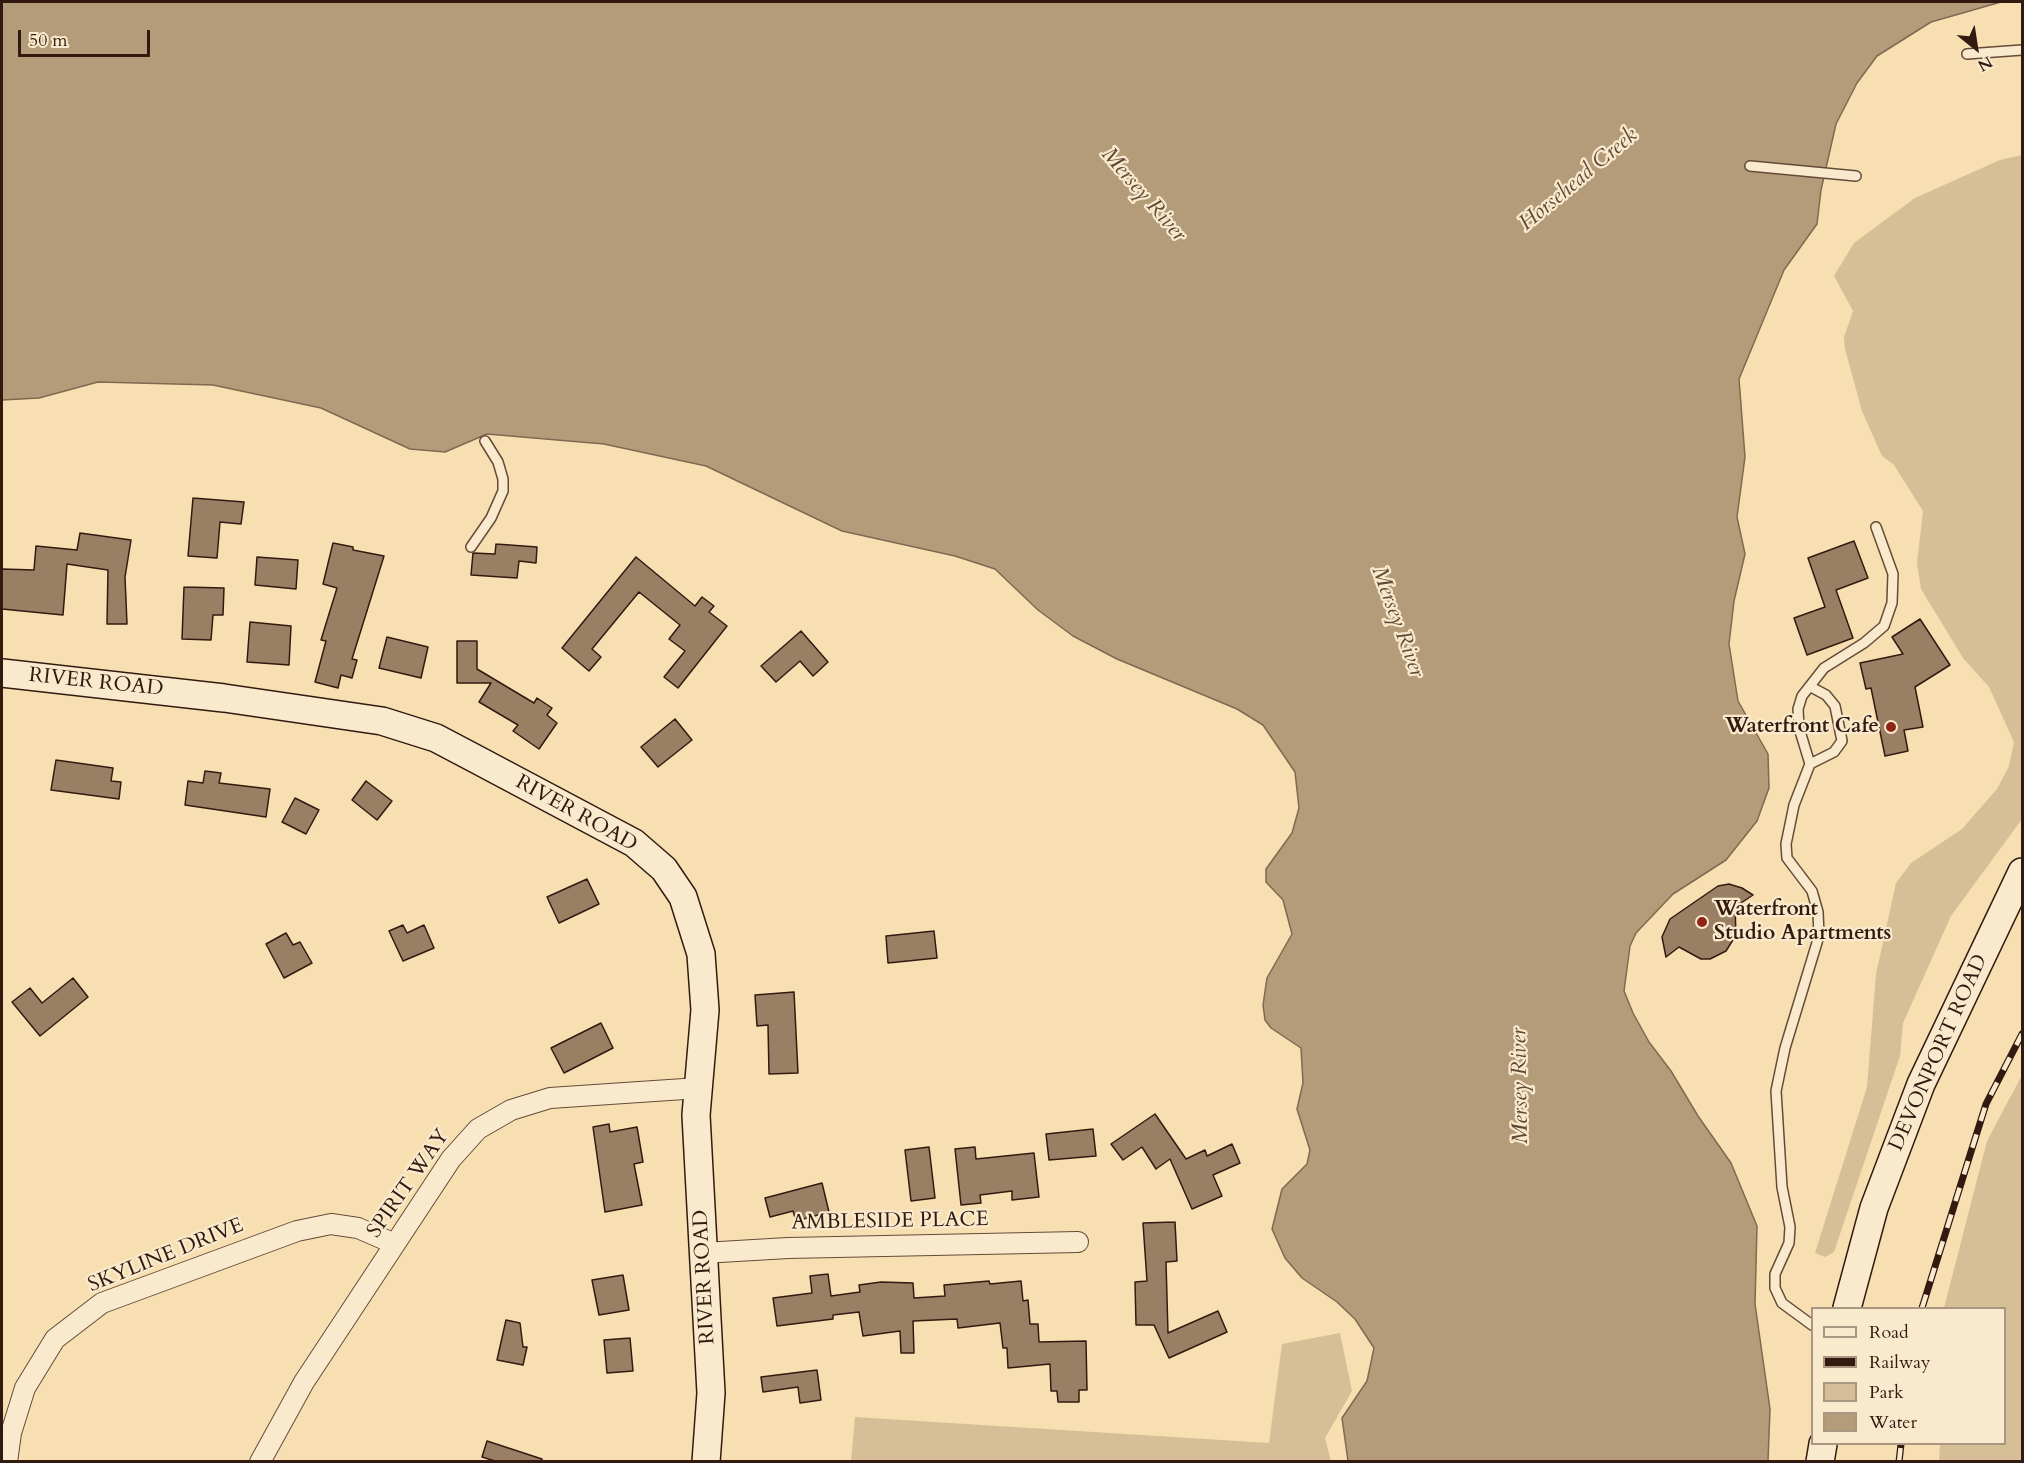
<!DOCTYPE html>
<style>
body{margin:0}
#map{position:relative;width:2024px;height:1463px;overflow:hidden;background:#f7dfb2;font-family:Cardo,serif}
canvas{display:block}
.frame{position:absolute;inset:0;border:3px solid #331a11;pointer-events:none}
.legend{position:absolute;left:1811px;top:1307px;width:195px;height:138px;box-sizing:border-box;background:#faeacd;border:2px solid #aa9782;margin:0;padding:8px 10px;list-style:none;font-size:18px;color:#331a11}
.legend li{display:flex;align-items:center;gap:12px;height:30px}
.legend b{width:30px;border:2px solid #aa9782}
.north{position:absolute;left:1946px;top:18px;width:60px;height:60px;-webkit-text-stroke:4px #faeacd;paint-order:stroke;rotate:150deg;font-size:16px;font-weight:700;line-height:24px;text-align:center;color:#331a11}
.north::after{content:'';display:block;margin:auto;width:21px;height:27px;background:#331a11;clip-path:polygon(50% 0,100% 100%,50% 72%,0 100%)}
.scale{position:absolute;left:18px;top:30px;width:132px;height:27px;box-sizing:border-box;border:3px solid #331a11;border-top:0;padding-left:8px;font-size:18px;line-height:21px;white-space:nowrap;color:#331a11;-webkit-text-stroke:4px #faeacd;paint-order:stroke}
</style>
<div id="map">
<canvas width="2024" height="1463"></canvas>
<div class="frame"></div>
<ul class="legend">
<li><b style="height:8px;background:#faeacd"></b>Road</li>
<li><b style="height:8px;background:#331a11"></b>Railway</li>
<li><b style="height:16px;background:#d6be97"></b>Park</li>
<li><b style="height:16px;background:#b49c7b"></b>Water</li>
</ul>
<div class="north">N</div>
<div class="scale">50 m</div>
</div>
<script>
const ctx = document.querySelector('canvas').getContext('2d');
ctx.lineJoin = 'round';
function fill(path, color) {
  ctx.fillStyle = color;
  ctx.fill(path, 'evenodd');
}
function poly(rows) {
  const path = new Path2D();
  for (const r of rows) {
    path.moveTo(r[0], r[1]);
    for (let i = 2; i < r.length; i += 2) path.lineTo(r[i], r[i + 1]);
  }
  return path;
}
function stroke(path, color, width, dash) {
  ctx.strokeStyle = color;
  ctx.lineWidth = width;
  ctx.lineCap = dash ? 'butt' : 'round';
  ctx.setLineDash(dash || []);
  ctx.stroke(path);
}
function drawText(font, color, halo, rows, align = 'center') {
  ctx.font = font + ' Cardo,serif';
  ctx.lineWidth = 4.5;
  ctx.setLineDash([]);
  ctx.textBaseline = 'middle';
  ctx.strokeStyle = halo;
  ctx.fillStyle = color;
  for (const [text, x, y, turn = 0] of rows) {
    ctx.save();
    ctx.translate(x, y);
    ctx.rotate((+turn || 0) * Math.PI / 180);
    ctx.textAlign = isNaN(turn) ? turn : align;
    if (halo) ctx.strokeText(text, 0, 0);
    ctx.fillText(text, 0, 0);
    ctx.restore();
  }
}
fill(poly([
 [2022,155,2022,819,1951,916,1903,1023,1900,1056,1834,1252,1825,1257,1815,1253,1867,1087,1876,974,1896,883,1911,863,1962,829,1997,789,2009,766,2014,742,1989,687,1963,658,1921,589,1917,563,1923,511,1894,465,1882,456,1862,411,1845,349,1844,337,1853,311,1834,276,1854,243,1915,198,2000,160],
 [2022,1075,2022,1461,1939,1461,1940,1444,2004,1444,2004,1308,1944,1308,1987,1141],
 [1340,1333,1352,1391,1325,1438,1331,1461,851,1461,855,1417,1269,1443,1282,1344]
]), '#d6be97');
const water = poly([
 [2,2,2001,2,1931,22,1877,56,1857,83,1836,124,1821,190,1817,224,1784,270,1739,379,1745,457,1737,517,1745,554,1734,601,1729,644,1738,701,1768,754,1769,788,1757,821,1726,860,1673,894,1636,933,1630,946,1624,991,1633,1013,1649,1042,1671,1071,1698,1116,1731,1163,1757,1226,1755,1304,1770,1409,1768,1461,1348,1461,1342,1418,1367,1381,1374,1348,1355,1319,1337,1302,1302,1278,1285,1258,1272,1229,1282,1189,1307,1164,1310,1150,1297,1109,1303,1083,1301,1048,1271,1028,1265,1020,1263,1005,1267,978,1292,934,1283,900,1266,882,1266,869,1292,833,1299,808,1295,772,1263,725,1237,709,1117,659,1073,636,1038,610,995,569,955,556,842,531,706,466,604,444,487,434,445,452,410,449,321,408,213,385,98,382,39,398,2,400,2,2]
]);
fill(water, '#b49c7b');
stroke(water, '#806851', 1.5);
const building = poly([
 [193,498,244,502,241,524,220,522,217,558,188,556,193,498],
 [80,533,131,540,125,577,127,624,107,624,108,570,67,564,63,615,2,609,2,569,34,570,36,546,77,550,80,533],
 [1854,541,1868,578,1836,590,1853,638,1807,655,1794,618,1825,607,1808,558,1854,541],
 [333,543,353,547,353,550,384,556,352,659,357,660,352,678,341,675,338,688,315,682,326,641,321,640,337,588,323,584,333,543],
 [496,544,537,547,536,563,519,561,517,578,471,575,473,553,495,554,496,544],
 [257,557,298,560,296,589,255,585,257,557],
 [636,557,695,606,702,597,714,606,709,612,727,626,678,688,664,677,685,651,669,639,680,625,639,592,592,649,601,657,589,671,562,648,636,557],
 [184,587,224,588,223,615,213,615,211,640,182,639,184,587],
 [1920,619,1950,665,1915,687,1923,727,1904,730,1908,751,1885,756,1871,688,1866,689,1860,663,1903,654,1892,637,1920,619],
 [250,622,291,626,289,665,247,662,250,622],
 [801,631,828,662,813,676,800,661,776,682,761,666,801,631],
 [387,637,428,647,421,678,379,668,387,637],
 [457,641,477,641,477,669,534,703,537,698,552,708,547,715,557,723,539,749,513,731,518,725,479,702,491,683,457,683,457,641],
 [675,719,692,740,658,767,641,747,675,719],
 [56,760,113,768,111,781,121,782,119,799,51,790,56,760],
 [205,771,221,773,219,783,270,789,266,817,185,805,188,781,203,783,205,771],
 [366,781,392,801,377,820,352,800,366,781],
 [295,798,319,810,306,834,282,822,295,798],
 [587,879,599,904,559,923,547,897,587,879],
 [1729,884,1742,888,1753,895,1735,907,1736,935,1726,951,1710,959,1701,959,1679,947,1666,957,1662,937,1670,919,1718,886,1729,884],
 [403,925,407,933,424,925,434,948,403,961,389,931,403,925],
 [934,931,937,958,888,963,886,936,934,931],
 [286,933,293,945,300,942,312,963,284,978,266,944,286,933],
 [73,978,88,997,40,1036,12,1002,30,988,42,1003,73,978],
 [794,992,798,1073,769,1074,768,1025,757,1026,755,995,794,992],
 [601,1023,613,1048,564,1073,551,1048,601,1023],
 [1155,1114,1186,1159,1205,1150,1207,1156,1232,1144,1240,1163,1213,1175,1222,1196,1192,1209,1170,1159,1156,1169,1142,1147,1123,1160,1111,1144,1155,1114],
 [609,1124,610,1132,637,1127,643,1162,634,1164,642,1205,605,1212,593,1127,609,1124],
 [1093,1129,1096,1156,1049,1160,1046,1134,1093,1129],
 [929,1147,935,1198,911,1201,905,1150,929,1147],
 [975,1147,976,1159,1034,1153,1039,1197,1012,1200,1012,1191,980,1195,981,1203,961,1205,955,1149,975,1147],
 [822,1183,829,1212,796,1221,793,1211,770,1217,765,1198,822,1183],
 [1175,1222,1177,1261,1166,1262,1168,1333,1218,1311,1227,1332,1169,1358,1154,1325,1136,1325,1135,1282,1147,1281,1143,1223,1175,1222],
 [828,1274,831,1296,860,1292,859,1285,881,1282,913,1283,914,1298,945,1296,944,1285,989,1281,990,1284,1021,1281,1023,1301,1028,1300,1030,1324,1038,1324,1039,1342,1086,1341,1087,1390,1079,1390,1079,1402,1058,1402,1057,1391,1051,1391,1050,1364,1008,1368,1007,1348,1003,1348,1000,1323,958,1328,957,1319,913,1321,914,1353,901,1353,900,1331,863,1336,859,1312,833,1315,833,1319,777,1326,773,1298,812,1293,810,1276,828,1274],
 [623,1275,629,1310,599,1315,592,1280,623,1275],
 [506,1320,520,1323,523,1347,527,1347,523,1365,497,1360,506,1320],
 [630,1338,633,1371,607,1373,604,1340,630,1338],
 [817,1370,821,1400,800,1403,798,1387,763,1392,761,1377,817,1370],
 [487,1441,542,1459,542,1461,495,1461,482,1457,487,1441]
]);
fill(building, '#998065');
stroke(building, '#331a11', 1.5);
const service = poly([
 [1967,54,2022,50],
 [1750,166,1856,176],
 [471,547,491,518,503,491,503,479,498,462,485,441],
 [1810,764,1834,752,1842,741,1835,706,1826,695,1811,687],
 [1812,1325,1782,1303,1775,1288,1775,1274,1789,1243,1790,1227,1782,1187,1776,1091,1785,1048,1819,936,1818,912,1812,891,1787,858,1786,844,1794,805,1810,764,1799,728,1798,709,1802,696,1824,668,1864,643,1884,626,1892,603,1893,574,1876,527]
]);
const minor = poly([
 [703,1253,788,1248,1078,1242],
 [7,1462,11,1433,25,1388,55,1339,102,1303,297,1231,331,1224,358,1228,395,1244],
 [260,1462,304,1382,451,1159,478,1129,511,1110,550,1098,699,1088]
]);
const secondary = poly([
 [2,673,224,698,382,721,436,738,474,758,634,843,664,869,683,897,701,954,705,1010,696,1115,711,1393,706,1462],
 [1847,1308,1874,1208,1921,1084,2022,872],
 [1820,1462,1823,1444]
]);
stroke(service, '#644b39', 12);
stroke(minor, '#644b39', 22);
stroke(secondary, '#331a11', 30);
stroke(service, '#faeacd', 9);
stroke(minor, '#faeacd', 20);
stroke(secondary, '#faeacd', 27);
const rail = poly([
 [1922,1308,1986,1104,2022,1034],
 [1899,1462,1901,1444]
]);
stroke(rail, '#331a11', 7);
stroke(rail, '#faeacd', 4.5, [14]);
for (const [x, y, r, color] of [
 [1891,727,6,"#8f2418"],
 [1702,922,6,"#8f2418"]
]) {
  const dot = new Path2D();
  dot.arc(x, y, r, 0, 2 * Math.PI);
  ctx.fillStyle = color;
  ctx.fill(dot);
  stroke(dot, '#faeacd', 2);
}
drawText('21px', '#331a11', '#faeacd', [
 ["RIVER ROAD",96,683,6],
 ["RIVER ROAD",576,814,29],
 ["DEVONPORT ROAD",1939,1053,-66],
 ["SPIRIT WAY",409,1184,-55],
 ["AMBLESIDE PLACE",890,1222,-1],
 ["SKYLINE DRIVE",166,1256,-22],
 ["RIVER ROAD",705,1277,-93]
]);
drawText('bold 21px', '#331a11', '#faeacd', [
 ["Waterfront Cafe",1879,727],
 ["Waterfront",1714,910,"left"],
 ["Studio Apartments",1714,934,"left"]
], 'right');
drawText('italic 22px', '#604836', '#faeacd', [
 ["Horsehead Creek",1579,180,-40],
 ["Mersey River",1143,195,49],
 ["Mersey River",1397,622,70],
 ["Mersey River",1521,1086,-91]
]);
</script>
